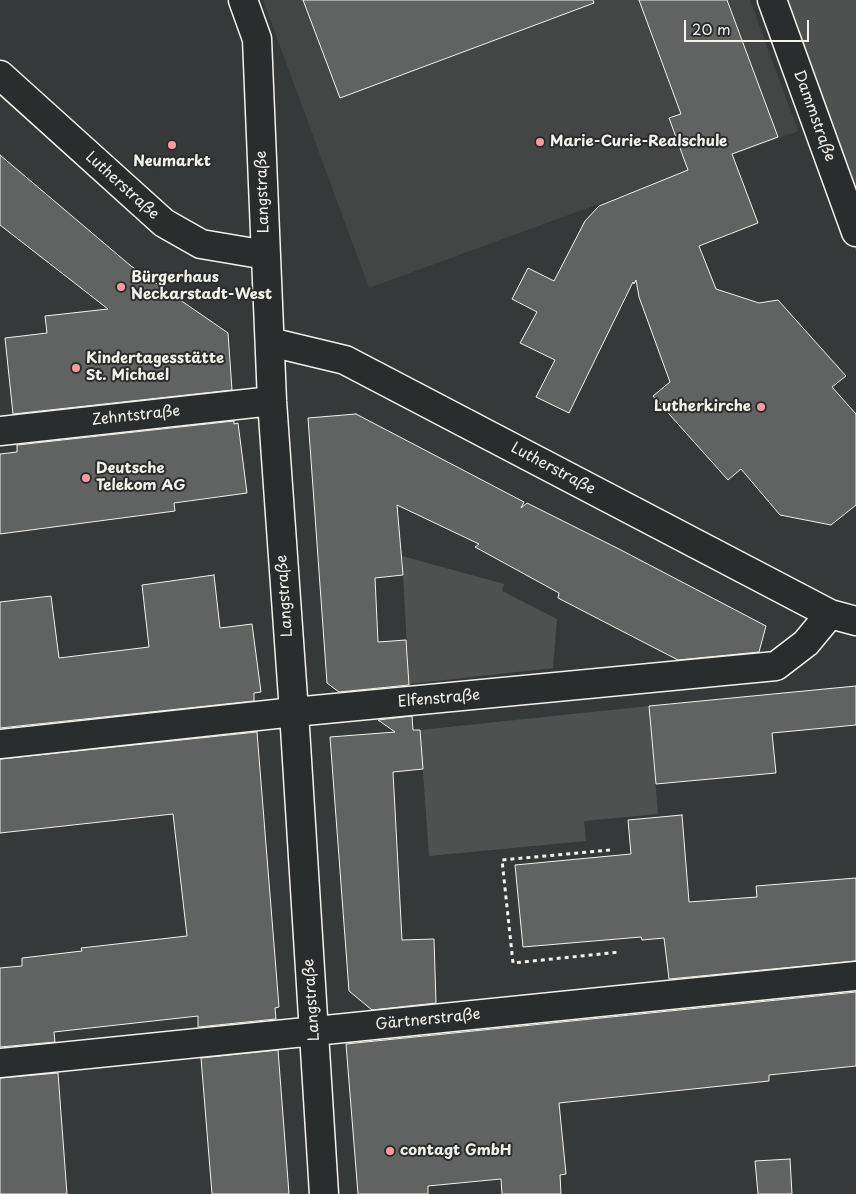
<!DOCTYPE html>
<meta charset="utf-8">
<style>
body{margin:0}
#map{position:relative;width:856px;height:1194px;overflow:hidden;background:#363939;font-family:"Playpen Sans",sans-serif}
canvas{display:block}
.scale{position:absolute;left:684px;top:20px;width:125px;height:22px;box-sizing:border-box;border:2px solid #f4f1e8;border-top:0;padding-left:6px;font-size:15px;line-height:18px;white-space:nowrap;color:#f4f1e8;-webkit-text-stroke:4px #2a2d2e;paint-order:stroke}
</style>
<div id="map">
<canvas width="856" height="1194"></canvas>
<div class="scale">20 m</div>
</div>
<script>
const ctx = document.querySelector('canvas').getContext('2d');
ctx.lineJoin = 'round';
function fill(path, color) {
  ctx.fillStyle = color;
  ctx.fill(path, 'evenodd');
}
function poly(rows) {
  const path = new Path2D();
  for (const r of rows) {
    path.moveTo(r[0], r[1]);
    for (let i = 2; i < r.length; i += 2) path.lineTo(r[i], r[i + 1]);
  }
  return path;
}
function stroke(path, color, width, dash) {
  ctx.strokeStyle = color;
  ctx.lineWidth = width;
  ctx.lineCap = dash ? 'butt' : 'round';
  ctx.setLineDash(dash || []);
  ctx.stroke(path);
}
function drawText(font, color, halo, rows, align = 'center') {
  ctx.font = font + ' "Playpen Sans",sans-serif';
  ctx.lineWidth = 4;
  ctx.setLineDash([]);
  ctx.textBaseline = 'middle';
  ctx.strokeStyle = halo;
  ctx.fillStyle = color;
  for (const [text, x, y, turn = 0] of rows) {
    ctx.save();
    ctx.translate(x, y);
    ctx.rotate((+turn || 0) * Math.PI / 180);
    ctx.textAlign = isNaN(turn) ? turn : align;
    if (halo) ctx.strokeText(text, 0, 0);
    ctx.fillText(text, 0, 0);
    ctx.restore();
  }
}
fill(poly([
 [263,0,750,0,798,131,369,288]
]), '#434645');
fill(poly([
 [757,0,856,0,856,251],
 [402,556,504,584,502,591,557,619,553,668,409,684],
 [649,706,658,814,584,821,586,841,429,856,420,730]
]), '#4e514f');
const building = poly([
 [303,0,593,0,594,3,340,98,303,0],
 [639,0,727,0,778,137,732,154,758,223,699,246,716,289,759,303,778,300,846,376,832,387,856,414,856,505,831,525,780,515,741,469,728,480,653,396,670,382,639,297,636,280,634,284,633,282,569,413,536,397,555,360,520,343,537,312,512,299,528,268,554,281,585,221,599,206,688,170,669,118,681,114,639,0],
 [0,155,131,266,228,333,232,390,13,414,5,338,47,333,45,316,108,309,0,225,0,155],
 [356,414,524,502,521,508,527,503,619,549,766,626,759,652,678,660,558,598,559,593,475,547,479,544,397,505,403,575,375,578,378,642,406,640,409,685,339,692,327,683,308,418,356,414],
 [234,421,234,424,238,423,247,493,174,503,175,511,0,534,0,454,17,452,17,445,234,421],
 [214,575,220,628,252,624,261,692,254,693,254,701,0,728,0,602,51,596,59,658,149,647,142,585,214,575],
 [856,686,856,725,772,733,776,773,656,784,649,706,856,686],
 [412,716,413,730,420,730,423,769,393,772,402,940,434,939,436,1003,372,1010,349,991,330,737,395,732,378,720,412,716],
 [257,732,279,1007,275,1008,276,1019,198,1027,198,1016,54,1032,55,1042,0,1047,0,968,22,966,22,958,82,951,81,948,187,936,173,814,0,833,0,759,257,732],
 [682,815,689,902,757,897,756,886,856,878,856,961,669,979,664,938,642,940,641,937,523,947,515,865,631,854,628,820,682,815],
 [856,992,856,1066,769,1075,769,1081,559,1103,566,1174,560,1175,561,1194,502,1194,501,1179,428,1186,428,1194,358,1194,346,1044,856,992],
 [278,1050,289,1194,212,1194,201,1058,278,1050],
 [58,1073,67,1194,0,1194,0,1078,58,1073],
 [790,1159,792,1194,758,1194,755,1161,790,1159]
]);
fill(building, '#616362');
stroke(building, '#f4f1e8', 1);
const minor = poly([
 [243,0,257,39,272,401,294,712,324,1194],
 [0,75,164,223,201,244,266,255],
 [270,342,345,360,830,614,856,621],
 [0,431,272,401],
 [0,744,294,712,776,666,806,643,830,614],
 [0,1063,856,976]
]);
const tertiary = poly([
 [772,0,856,232]
]);
stroke(minor, '#f4f1e8', 31);
stroke(tertiary, '#f4f1e8', 31);
stroke(poly([
 [610,850,502,860,513,963,620,952]
]), '#f4f1e8', 3, [4, 4]);
stroke(minor, '#2a2d2e', 28);
stroke(tertiary, '#2a2d2e', 28);
for (const [x, y, r, color] of [
 [540,142,5,"#ff9aa2"],
 [172,145,5,"#ff9aa2"],
 [121,287,5,"#ff9aa2"],
 [76,368,5,"#ff9aa2"],
 [761,407,5,"#ff9aa2"],
 [86,478,5,"#ff9aa2"],
 [390,1151,5,"#ff9aa2"]
]) {
  const dot = new Path2D();
  dot.arc(x, y, r, 0, 2 * Math.PI);
  ctx.fillStyle = color;
  ctx.fill(dot);
  stroke(dot, '#2a2d2e', 2);
}
drawText('15px', '#f4f1e8', '#2a2d2e', [
 ["Dammstraße",814,116,70],
 ["Lutherstraße",122,186,42],
 ["Langstraße",263,192,-92],
 ["Zehntstraße",136,416,-6],
 ["Lutherstraße",553,469,28],
 ["Langstraße",285,596,-94],
 ["Elfenstraße",439,699,-5],
 ["Langstraße",312,1000,-94],
 ["Gärtnerstraße",428,1020,-6]
]);
drawText('bold 15px', '#f4f1e8', '#2a2d2e', [
 ["Marie-Curie-Realschule",550,142],
 ["Neumarkt",172,162,"center"],
 ["Bürgerhaus",131,278],
 ["Neckarstadt-West",131,295],
 ["Kindertagesstätte",86,359],
 ["St. Michael",86,376],
 ["Lutherkirche",751,407,"right"],
 ["Deutsche",96,469],
 ["Telekom AG",96,486],
 ["contagt GmbH",400,1151]
], 'left');
</script>
